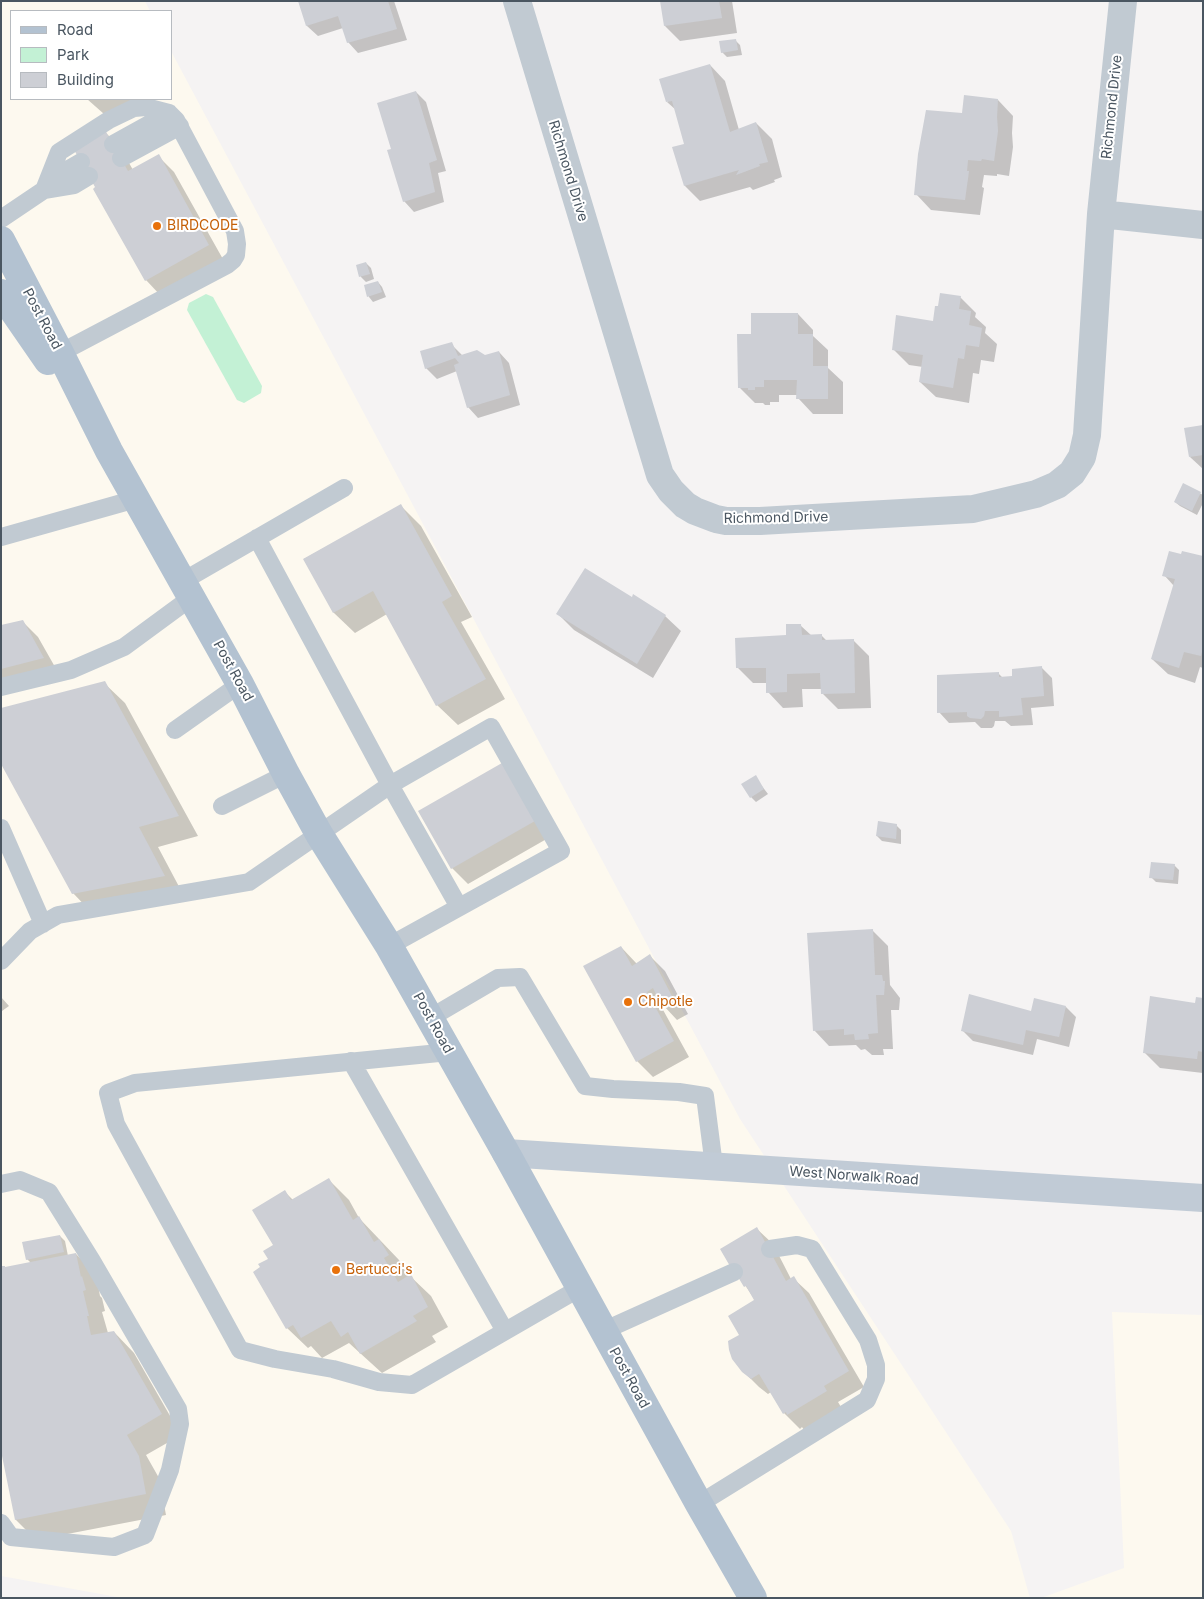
<!DOCTYPE html>
<style>
body{margin:0}
#map{position:relative;width:1204px;height:1599px;overflow:hidden;background:#f5f3f3;font-family:Inter,sans-serif}
canvas{display:block}
.frame{position:absolute;inset:0;border:2px solid #4a5661;pointer-events:none}
.legend{position:absolute;left:10px;top:10px;width:162px;height:90px;box-sizing:border-box;background:#fff;border:1px solid #b7bbc0;margin:0;padding:6px 9px;list-style:none;font-size:15px;color:#4a5661}
.legend li{display:flex;align-items:center;gap:10px;height:25px}
.legend b{width:25px;border:1px solid #b7bbc0}
</style>
<div id="map">
<canvas width="1204" height="1599"></canvas>
<div class="frame"></div>
<ul class="legend">
<li><b style="height:6px;background:#b3c2d1"></b>Road</li>
<li><b style="height:14px;background:#c3f1d5"></b>Park</li>
<li><b style="height:14px;background:#cdcfd5"></b>Building</li>
</ul>
</div>
<script>
const ctx = document.querySelector('canvas').getContext('2d');
ctx.lineJoin = 'round';
function fill(path, color) {
  ctx.fillStyle = color;
  ctx.fill(path, 'evenodd');
}
function poly(rows) {
  const path = new Path2D();
  for (const r of rows) {
    path.moveTo(r[0], r[1]);
    for (let i = 2; i < r.length; i += 2) path.lineTo(r[i], r[i + 1]);
  }
  return path;
}
function stroke(path, color, width, dash) {
  ctx.strokeStyle = color;
  ctx.lineWidth = width;
  ctx.lineCap = dash ? 'butt' : 'round';
  ctx.setLineDash(dash || []);
  ctx.stroke(path);
}
function drawText(font, color, halo, rows, align = 'center') {
  ctx.font = font + ' Inter,sans-serif';
  ctx.lineWidth = 4;
  ctx.setLineDash([]);
  ctx.textBaseline = 'middle';
  ctx.strokeStyle = halo;
  ctx.fillStyle = color;
  for (const [text, x, y, turn = 0] of rows) {
    ctx.save();
    ctx.translate(x, y);
    ctx.rotate((+turn || 0) * Math.PI / 180);
    ctx.textAlign = isNaN(turn) ? turn : align;
    if (halo) ctx.strokeText(text, 0, 0);
    ctx.fillText(text, 0, 0);
    ctx.restore();
  }
}
fill(poly([
 [1,1,145,1,150,11,11,11,11,99,171,99,171,51,740,1119,1011,1531,1030,1598,123,1598,1,1576],
 [1112,1312,1203,1315,1203,1598,1041,1598,1124,1568]
]), '#fdf9ef');
fill(poly([
 [206,294,213,297,262,386,261,393,244,403,237,400,187,310,189,303]
]), '#c3f1d5');
fill(poly([
 [299,1,394,1,407,40,358,53,348,42,343,28,318,36,307,26],
 [661,1,732,1,737,33,680,41,665,26],
 [735,40,740,45,742,55,727,57,722,52],
 [710,65,725,81,739,130,756,123,772,139,782,177,774,180,775,182,753,190,750,187,700,201,685,186,686,145,676,110,667,102],
 [416,92,426,102,446,171,438,173,444,202,414,212,404,201,393,150],
 [87,99,136,99,104,114],
 [998,100,1013,116,1012,133,1013,147,1009,176,997,174,997,176,984,175,982,187,984,188,980,215,931,210,916,194,963,114],
 [105,132,120,147,133,170,158,156,174,172,224,261,161,296,146,280,97,188],
 [366,263,371,268,374,279,366,282,361,277,357,266],
 [378,282,382,287,386,297,373,302,369,297,365,286],
 [960,297,976,313,975,317,986,327,985,333,997,344,994,362,981,360,979,374,973,373,969,403,936,397,920,382,923,367,909,365,893,349,934,323],
 [798,314,813,330,813,336,828,350,828,368,843,382,843,414,813,414,798,398,798,395,779,395,779,402,770,402,770,405,765,405,763,403,755,403,740,388,753,335],
 [451,344,463,356,485,356,499,352,509,363,520,405,478,418,468,407,457,371,437,379,426,368],
 [1203,427,1203,469,1190,457],
 [1184,485,1203,495,1203,503,1197,515,1180,506,1175,502],
 [401,506,421,526,472,617,461,622,505,699,458,725,437,705,387,614,355,633,334,613,304,559],
 [1203,558,1203,668,1200,667,1195,683,1168,674,1152,659,1174,586,1164,575],
 [632,599,665,616,681,631,653,678,574,630,558,614],
 [22,621,38,637,59,674,1,689,1,626],
 [800,625,812,636,822,636,827,641,853,640,869,656,871,708,838,709,822,693,822,689,802,689,803,707,783,708,768,692,767,683,753,683,737,667,787,636],
 [1041,667,1052,678,1054,706,1031,708,1033,725,1011,726,1005,721,995,721,994,726,992,728,981,728,975,722,949,723,939,712,998,673,1003,678,1013,678],
 [104,683,125,703,198,836,158,847,184,896,93,914,73,893],
 [502,765,550,837,468,884,452,868],
 [755,777,768,794,756,802,751,797],
 [896,825,901,830,901,844,882,841,877,836],
 [1174,865,1179,870,1178,884,1156,882,1151,877],
 [872,930,888,946,890,985,900,998,899,1010,891,1010,893,1049,883,1049,884,1055,872,1055,865,1049,861,1050,856,1045,829,1046,814,1030],
 [621,947,637,964,650,956,665,971,688,1014,677,1020,664,1006,662,1008,689,1057,653,1077,637,1061],
 [1,997,9,1006,2,1011,1,1010],
 [1203,999,1203,1073,1160,1068,1145,1053],
 [1066,1007,1076,1017,1069,1047,1037,1039,1033,1055,973,1041,962,1030,1032,1012],
 [329,1180,349,1200,359,1218,399,1260,409,1277,410,1276,431,1296,448,1327,432,1336,436,1342,382,1373,349,1343,322,1358,311,1346,308,1348,287,1328,269,1259,274,1246,285,1192,293,1200],
 [757,1229,773,1244,791,1279,793,1278,809,1293,864,1387,838,1402,841,1407,804,1430,802,1427,800,1429,784,1413,771,1392,768,1394,759,1387,743,1371,741,1335,755,1300,739,1276],
 [60,1236,65,1241,68,1256,76,1254,96,1274,100,1296,102,1298,105,1311,102,1312,108,1333,114,1332,134,1353,181,1435,146,1455,159,1478,166,1515,36,1540,16,1520,1,1444,6,1268,31,1263,27,1259]
]), '#0003');
fill(poly([
 [298,1,388,1,397,29,347,43,338,16,306,26],
 [660,1,719,1,722,18,664,26],
 [736,39,738,50,721,53,719,41],
 [710,64,730,132,756,122,768,162,759,164,760,166,736,175,739,170,684,186,672,147,684,144,672,101,666,102,659,79],
 [416,91,437,160,429,163,435,192,403,202,387,150,391,149,377,103],
 [964,95,998,99,997,117,998,131,994,161,982,159,981,161,968,160,967,171,969,171,965,200,914,195,918,154,926,110,962,113],
 [105,130,128,171,159,154,209,245,145,281,93,189,95,187,73,148],
 [366,262,370,274,359,277,356,265],
 [378,281,382,292,367,297,364,285],
 [940,293,961,296,959,309,971,311,969,325,982,328,979,347,966,345,964,359,958,358,953,388,919,382,923,355,892,350,896,315,933,321,935,306,938,306],
 [751,313,798,313,798,334,813,334,813,366,828,366,828,399,796,399,797,380,764,380,764,387,755,387,755,390,748,390,748,388,738,388,737,334,751,334],
 [452,342,458,356,477,350,485,355,499,351,510,395,467,408,454,365,459,363,455,358,425,369,420,351],
 [1203,425,1203,455,1189,457,1184,428],
 [1183,483,1201,492,1192,511,1174,502],
 [401,504,452,596,442,602,486,679,436,706,373,591,333,613,303,559],
 [1169,551,1181,554,1182,551,1203,556,1203,648,1201,656,1184,652,1179,668,1151,659,1175,579,1162,576],
 [585,568,632,597,633,594,666,615,637,664,556,614],
 [23,620,44,658,1,669,1,625],
 [786,624,801,624,802,635,822,634,822,640,854,639,855,693,821,694,820,673,787,674,787,692,766,693,766,668,736,668,735,638,786,635],
 [1042,666,1044,696,1021,698,1023,715,999,717,999,711,985,711,984,716,981,719,970,718,967,716,967,712,937,713,937,675,999,672,999,677,1012,676,1012,669],
 [105,681,179,816,139,827,165,876,72,894,1,764,1,708],
 [502,763,535,821,451,869,418,811],
 [756,775,764,789,750,798,741,784],
 [878,821,897,824,896,839,876,836],
 [1151,862,1175,864,1173,880,1149,878],
 [873,929,875,975,882,975,883,981,885,981,884,995,876,995,878,1033,868,1034,869,1039,855,1040,854,1034,844,1035,844,1029,813,1031,807,933],
 [621,946,632,966,650,954,673,998,661,1005,653,988,647,992,674,1041,636,1062,583,966],
 [969,994,1031,1011,1034,998,1066,1006,1059,1037,1026,1030,1023,1045,961,1031],
 [1150,996,1195,1003,1196,997,1203,998,1203,1052,1198,1051,1197,1059,1143,1053],
 [329,1178,353,1220,359,1216,374,1242,379,1239,389,1255,384,1258,398,1282,411,1274,428,1307,413,1316,417,1321,360,1354,348,1332,341,1337,331,1321,301,1338,293,1325,286,1329,253,1272,260,1267,258,1264,268,1259,263,1251,273,1245,252,1210,285,1190,291,1200],
 [757,1227,786,1281,794,1276,849,1371,824,1386,827,1391,787,1415,786,1412,783,1414,759,1374,751,1379,742,1372,732,1359,729,1350,728,1341,739,1335,728,1316,754,1300,746,1286,744,1287,735,1272,734,1273,720,1249],
 [60,1235,64,1252,26,1260,22,1242],
 [76,1253,81,1277,82,1276,86,1290,83,1291,89,1316,87,1316,91,1335,114,1331,162,1414,127,1435,139,1456,146,1494,15,1520,1,1451,1,1266,5,1266,5,1267]
]), '#cdcfd5');
stroke(poly([
 [113,144,169,113],
 [121,158,180,126],
 [48,181,81,162],
 [44,190,74,185,89,176],
 [1,219,44,190,59,152,109,120,134,108,146,107,169,113,176,120,235,231,237,244,236,255,233,260,227,265,60,353],
 [1,537,136,499],
 [257,538,390,785,459,907],
 [183,581,344,488],
 [1,687,71,670,124,647,192,597],
 [175,730,240,684],
 [222,806,286,774],
 [1,828,43,924],
 [1,961,30,931,58,915,249,882,390,785,491,727,561,851,389,946],
 [430,1018,498,978,520,977,585,1086,613,1089,679,1092,705,1096,714,1166],
 [449,1052,135,1083,108,1093,116,1124,240,1350,275,1359,333,1369,379,1382,412,1385,580,1288],
 [351,1061,505,1331],
 [1,1184,20,1180,49,1192,92,1261,178,1409,180,1424,170,1470,145,1535,114,1547,11,1537,1,1523],
 [603,1331,734,1272],
 [699,1504,867,1400,876,1379,876,1365,868,1340,812,1249,797,1245,770,1249]
]), '#c1cad2', 18);
stroke(poly([
 [517,1,660,475,671,491,685,505,695,511,716,519,726,521,760,521,973,509,1036,494,1057,485,1072,473,1082,457,1087,435,1101,214,1123,1],
 [1101,214,1203,225]
]), '#c1cad2', 28);
stroke(poly([
 [506,1153,1203,1198]
]), '#c1cbd6', 28);
stroke(poly([
 [1,240,60,353,109,451,240,684,286,774,319,834,389,946,506,1153,699,1504,753,1598],
 [1,293,48,361]
]), '#b3c2d1', 28);
for (const [x, y, r, color] of [
 [157,226,5,"#e8710a"],
 [628,1002,5,"#e8710a"],
 [336,1270,5,"#e8710a"]
]) {
  const dot = new Path2D();
  dot.arc(x, y, r, 0, 2 * Math.PI);
  ctx.fillStyle = color;
  ctx.fill(dot);
  stroke(dot, '#fff', 2);
}
drawText('14px', '#4a5661', '#fff', [
 ["Richmond Drive",1112,107,-84],
 ["Richmond Drive",568,171,73],
 ["Post Road",42,319,62],
 ["Richmond Drive",776,518,-1],
 ["Post Road",233,671,61],
 ["Post Road",433,1023,61],
 ["West Norwalk Road",854,1176,4],
 ["Post Road",629,1378,61]
]);
drawText('14px', '#c56008', '#fff', [
 ["BIRDCODE",167,226],
 ["Chipotle",638,1002],
 ["Bertucci's",346,1270]
], 'left');
</script>
